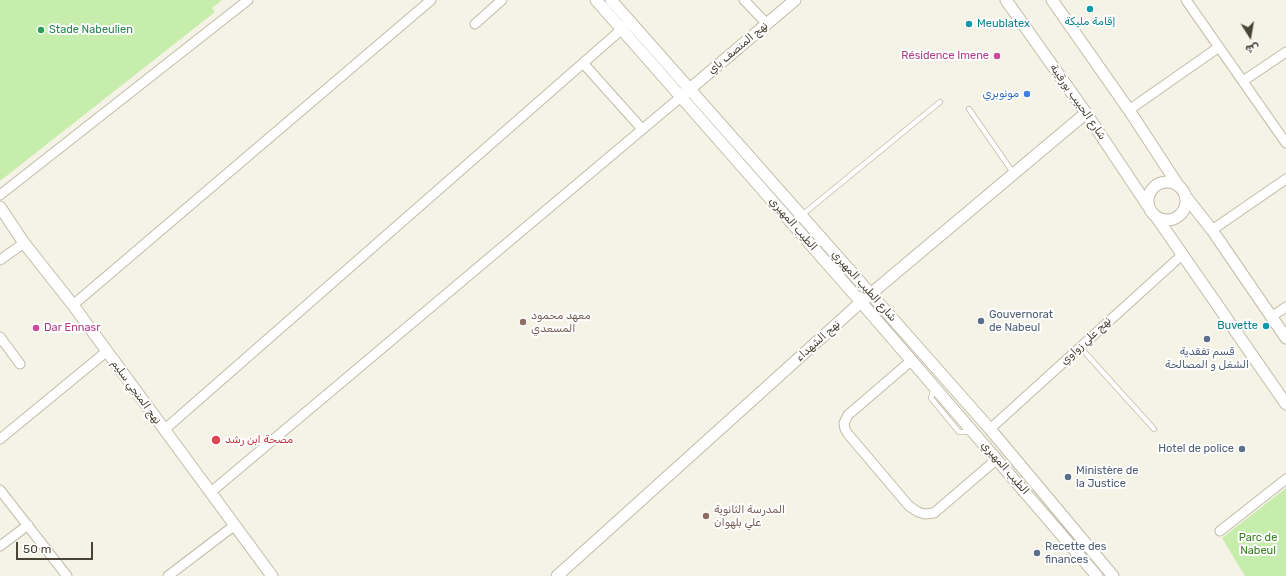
<!DOCTYPE html>
<meta charset="utf-8">
<style>
body{margin:0}
#map{position:relative;width:1286px;height:576px;overflow:hidden;background:#f5f3e6;font-family:Rubik,"Noto Sans Arabic",sans-serif}
canvas{display:block}
.north{position:absolute;left:1230px;top:16px;width:40px;height:40px;-webkit-text-stroke:3px #fff;paint-order:stroke;rotate:169deg;font-size:11px;font-weight:700;line-height:16px;text-align:center;color:#494435}
.north::after{content:'';display:block;margin:auto;width:14px;height:18px;background:#494435;clip-path:polygon(50% 0,100% 100%,50% 72%,0 100%)}
.scale{position:absolute;left:16px;top:542px;width:77px;height:18px;box-sizing:border-box;border:2px solid #494435;border-top:0;padding-left:5px;font-size:12px;line-height:14px;white-space:nowrap;color:#494435;-webkit-text-stroke:3px #fff;paint-order:stroke}
</style>
<div id="map">
<canvas width="1286" height="576"></canvas>
<div class="north">ش</div>
<div class="scale">50 m</div>
</div>
<script>
const ctx = document.querySelector('canvas').getContext('2d');
ctx.lineJoin = 'round';
function fill(path, color) {
  ctx.fillStyle = color;
  ctx.fill(path, 'evenodd');
}
function poly(rows) {
  const path = new Path2D();
  for (const r of rows) {
    if (r.length === 3) {
      path.moveTo(r[0] + r[2], r[1]);
      path.arc(r[0], r[1], r[2], 0, 2 * Math.PI);
      continue;
    }
    path.moveTo(r[0], r[1]);
    for (let i = 2; i < r.length; i += 2) path.lineTo(r[i], r[i + 1]);
  }
  return path;
}
function stroke(path, color, width, dash) {
  ctx.strokeStyle = color;
  ctx.lineWidth = width;
  ctx.lineCap = dash ? 'butt' : 'round';
  ctx.setLineDash(dash || []);
  ctx.stroke(path);
}
function drawText(font, color, halo, rows, align = 'center') {
  ctx.font = font + ' Rubik,"Noto Sans Arabic",sans-serif';
  ctx.lineWidth = 4;
  ctx.setLineDash([]);
  ctx.textBaseline = 'middle';
  ctx.strokeStyle = halo;
  ctx.fillStyle = color;
  for (const [text, x, y, turn = 0] of rows) {
    ctx.save();
    ctx.translate(x, y);
    ctx.rotate((+turn || 0) * Math.PI / 180);
    ctx.textAlign = isNaN(turn) ? turn : align;
    if (halo) ctx.strokeText(text, 0, 0);
    ctx.fillText(text, 0, 0);
    ctx.restore();
  }
}
fill(poly([
 [0,0,222,0,212,8,215,12,0,181],
 [1286,488,1286,576,1245,576,1222,538]
]), '#c6edab');
const service = poly([
 [969,109,1014,174],
 [802,215,940,102],
 [1080,347,1154,429],
 [934,388,931,398,959,432,972,432]
]);
const minor = poly([
 [744,0,767,24],
 [1186,0,1286,143],
 [475,24,502,0],
 [583,63,642,129],
 [1243,81,1286,52],
 [1129,110,1219,47],
 [0,195,248,0],
 [1212,230,1286,179],
 [0,260,24,243],
 [73,305,431,0],
 [1271,317,1286,307],
 [0,337,20,364],
 [912,360,848,415,844,423,845,429,848,434,909,506,918,512,925,514,934,513,997,459],
 [990,429,1182,255],
 [164,430,630,22],
 [0,439,106,352],
 [0,490,67,576],
 [211,492,682,96],
 [1220,531,1286,479],
 [0,546,28,525],
 [168,576,235,525]
]);
const tertiary = poly([
 [596,0,861,302,1097,576],
 [611,0,990,429,1113,576],
 [1006,0,1086,113,1148,206],
 [1052,0,1129,110,1178,185],
 [685,93,795,0],
 [1167,201,19],
 [1186,197,1212,230,1286,338],
 [0,207,24,243,73,305,272,576],
 [1157,218,1286,404],
 [557,576,861,302,1086,113]
]);
stroke(service, '#c1bca8', 6);
stroke(minor, '#c1bca8', 11);
stroke(tertiary, '#c1bca8', 13);
stroke(service, '#fff', 4.5);
stroke(minor, '#fff', 9);
stroke(tertiary, '#fff', 11);
for (const [x, y, r, color] of [
 [1090,9,4,"#0f9aa8"],
 [969,24,4,"#0f9aa8"],
 [41,30,4,"#2e9e5b"],
 [997,56,4,"#d1479c"],
 [1027,94,4,"#3f7fe0"],
 [981,321,4,"#5c6f8a"],
 [523,322,4,"#8d6e63"],
 [1266,326,4,"#0f9aa8"],
 [36,328,4,"#d1479c"],
 [1207,339,4,"#5c6f8a"],
 [216,440,5,"#e0444e"],
 [1242,449,4,"#5c6f8a"],
 [1068,477,4,"#5c6f8a"],
 [706,516,4,"#8d6e63"],
 [1037,553,4,"#5c6f8a"]
]) {
  const dot = new Path2D();
  dot.arc(x, y, r, 0, 2 * Math.PI);
  ctx.fillStyle = color;
  ctx.fill(dot);
  stroke(dot, '#fff', 1.5);
}
drawText('11px', '#0d838f', '#fff', [
 ["إقامة مليكة",1090,22],
 ["Meublatex",977,24,"left"],
 ["Buvette",1258,326,"right"]
]);
drawText('11px', '#27864d', '#fff', [
 ["Stade Nabeulien",49,30]
], 'left');
drawText('11px', '#494435', '#fff', [
 ["نهج المنصف باي",738,48,-40],
 ["شارع الحبيب بورقيبة",1078,102,55],
 ["الطيب المهيري",793,224,49],
 ["شارع الطيب المهيري",864,286,48],
 ["نهج الشهداء",818,341,-42],
 ["نهج علي زواوي",1086,341,-43],
 ["نهج المنجي سليم",136,392,54],
 ["الطيب المهيري",1005,468,49]
]);
drawText('11px', '#b23c85', '#fff', [
 ["Résidence Imene",989,56],
 ["Dar Ennasr",44,328,"left"]
], 'right');
drawText('11px', '#366cbe', '#fff', [
 ["مونوبري",1019,94]
], 'right');
drawText('11px', '#4e5e75', '#fff', [
 ["Gouvernorat",989,315],
 ["de Nabeul",989,328],
 ["قسم تفقدية",1207,352,"center"],
 ["الشغل و المصالحة",1207,365,"center"],
 ["Hotel de police",1234,449,"right"],
 ["Ministère de",1076,471],
 ["la Justice",1076,484],
 ["Recette des",1045,547],
 ["finances",1045,560]
], 'left');
drawText('11px', '#785e54', '#fff', [
 ["معهد محمود",531,316],
 ["المسعدي",531,329],
 ["المدرسة الثانوية",714,510],
 ["علي بلهوان",714,523]
], 'left');
drawText('11px', '#be3a42', '#fff', [
 ["مصحة ابن رشد",225,440]
], 'left');
drawText('11px', '#378121', '#fff', [
 ["Parc de",1258,538],
 ["Nabeul",1258,551]
]);
</script>
